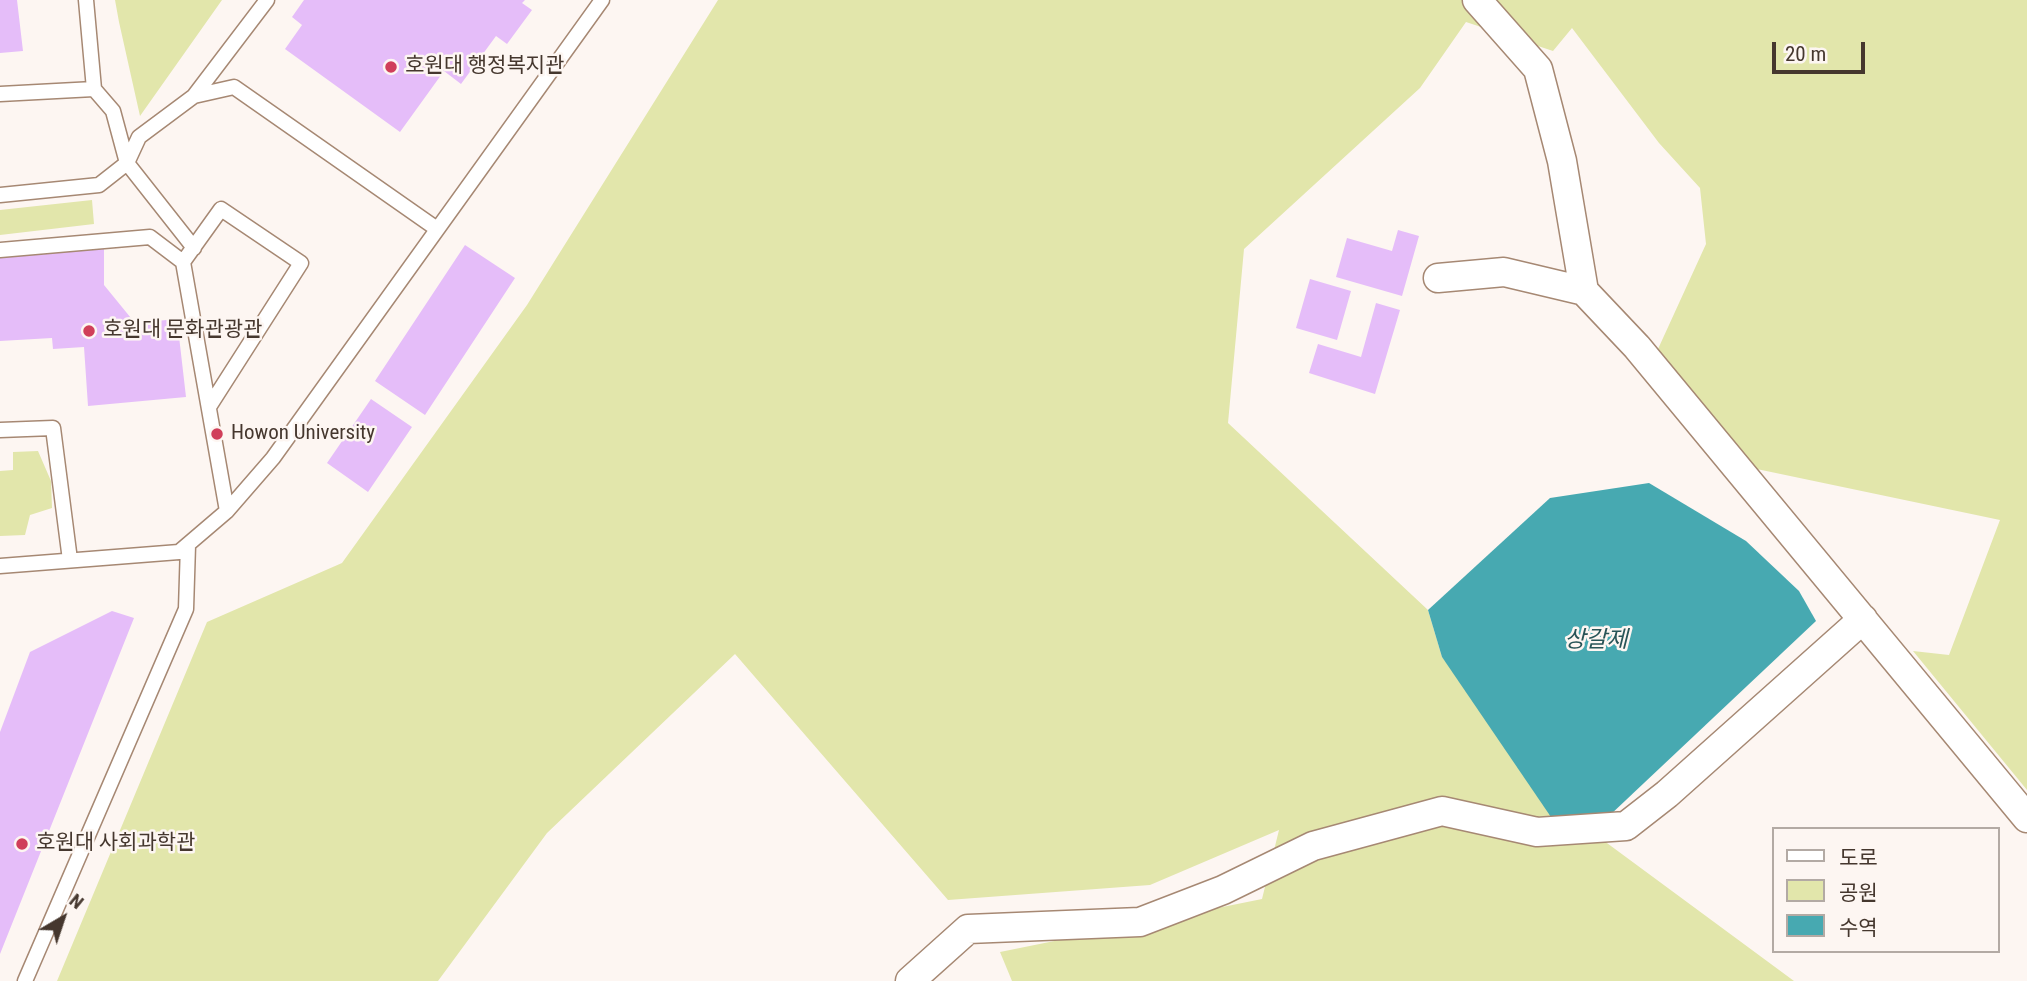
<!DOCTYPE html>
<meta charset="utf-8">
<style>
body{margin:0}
#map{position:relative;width:2027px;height:981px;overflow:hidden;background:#fdf6f2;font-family:"Roboto Condensed","Noto Sans KR",sans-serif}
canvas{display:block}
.legend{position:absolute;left:1772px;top:827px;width:228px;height:126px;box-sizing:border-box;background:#fdf6f2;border:2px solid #b3aaa4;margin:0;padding:9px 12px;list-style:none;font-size:21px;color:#45372e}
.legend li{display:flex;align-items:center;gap:14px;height:35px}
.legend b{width:35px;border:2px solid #b3aaa4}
.north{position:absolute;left:28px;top:883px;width:70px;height:70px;-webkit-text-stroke:5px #fdf6f2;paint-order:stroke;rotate:39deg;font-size:19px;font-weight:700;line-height:28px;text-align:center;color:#45372e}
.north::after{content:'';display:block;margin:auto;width:24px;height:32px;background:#45372e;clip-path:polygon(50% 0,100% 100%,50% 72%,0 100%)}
.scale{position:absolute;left:1772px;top:42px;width:93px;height:32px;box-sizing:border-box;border:4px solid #45372e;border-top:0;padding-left:9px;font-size:21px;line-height:24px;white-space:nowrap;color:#45372e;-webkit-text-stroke:5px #fdf6f2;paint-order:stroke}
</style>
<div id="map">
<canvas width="2027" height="981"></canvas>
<ul class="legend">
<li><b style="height:9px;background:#fff"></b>도로</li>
<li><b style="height:19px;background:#e2e6ab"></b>공원</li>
<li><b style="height:19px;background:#47a9b1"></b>수역</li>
</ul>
<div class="north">N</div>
<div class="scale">20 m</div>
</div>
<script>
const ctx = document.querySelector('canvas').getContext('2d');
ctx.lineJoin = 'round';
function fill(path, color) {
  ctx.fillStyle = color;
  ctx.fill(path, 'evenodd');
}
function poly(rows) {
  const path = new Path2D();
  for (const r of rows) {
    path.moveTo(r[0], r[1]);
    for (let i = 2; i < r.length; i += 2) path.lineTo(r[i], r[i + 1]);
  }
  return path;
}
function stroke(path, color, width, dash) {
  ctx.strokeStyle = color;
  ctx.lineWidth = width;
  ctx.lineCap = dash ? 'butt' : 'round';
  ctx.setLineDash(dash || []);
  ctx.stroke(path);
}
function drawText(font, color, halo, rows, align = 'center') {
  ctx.font = font + ' "Roboto Condensed","Noto Sans KR",sans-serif';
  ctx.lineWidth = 5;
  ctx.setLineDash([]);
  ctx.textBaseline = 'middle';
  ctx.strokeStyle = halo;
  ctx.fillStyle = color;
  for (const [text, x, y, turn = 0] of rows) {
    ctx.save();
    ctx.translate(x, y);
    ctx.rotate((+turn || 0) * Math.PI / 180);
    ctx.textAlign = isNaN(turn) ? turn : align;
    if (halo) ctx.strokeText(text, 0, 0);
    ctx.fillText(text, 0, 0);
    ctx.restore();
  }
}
fill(poly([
 [115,0,222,0,140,116,119,22],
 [718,0,2027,0,2027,790,1913,651,1949,655,2000,520,1752,468,1658,349,1706,244,1700,188,1659,143,1572,28,1553,51,1466,22,1420,88,1244,249,1228,423,1428,610,1442,657,1592,832,1794,981,1012,981,1000,952,1262,899,1279,830,1150,885,948,900,735,654,547,833,438,981,57,981,207,622,342,563,527,305],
 [92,200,94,224,0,235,0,210],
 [38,451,51,481,52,508,30,515,25,535,0,536,0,471,13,470,13,452]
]), '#e2e6ab');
fill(poly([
 [1649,483,1746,541,1799,591,1816,621,1592,832,1553,820,1442,657,1428,610,1550,498]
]), '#47a9b1');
fill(poly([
 [0,0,17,0,23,51,0,53],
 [304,0,525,0,522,3,532,10,507,44,496,36,461,84,444,71,400,132,285,49,302,25,292,17],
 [1398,230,1419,236,1402,296,1336,277,1347,238,1392,251],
 [465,245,515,278,425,415,375,381],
 [104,249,104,285,135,323,177,319,186,397,88,406,84,347,53,349,52,338,0,341,0,256],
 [1310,279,1351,291,1337,340,1296,328],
 [1376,303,1400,310,1375,394,1309,373,1318,344,1361,357],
 [371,399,412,427,368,492,327,463],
 [112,611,134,618,0,954,0,732,30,652]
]), '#e5bdf9');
const service = poly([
 [86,0,94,89],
 [0,94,94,89,113,111,127,163,194,248],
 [194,96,267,0],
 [0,195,99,185,127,163,139,137,194,96,234,87,437,229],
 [0,250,150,237,183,262,227,511],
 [183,262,221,209,301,263,209,407],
 [0,430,53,428,70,560],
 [0,566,179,552,227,511,273,458,602,0],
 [25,981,186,609,188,545]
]);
const minor = poly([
 [1477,0,1538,69,1562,161,1584,291,1637,347,2027,818],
 [1438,278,1504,272,1584,291],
 [910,981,968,929,1140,922,1223,890,1313,846,1442,811,1537,832,1626,826,1667,794,1863,619]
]);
stroke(service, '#a68873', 17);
stroke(minor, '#a68873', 31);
stroke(service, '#fff', 14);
stroke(minor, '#fff', 28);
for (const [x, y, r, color] of [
 [391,67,7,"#d03f5a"],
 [89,331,7,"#d03f5a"],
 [217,434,7,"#d03f5a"],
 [22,844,7,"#d03f5a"]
]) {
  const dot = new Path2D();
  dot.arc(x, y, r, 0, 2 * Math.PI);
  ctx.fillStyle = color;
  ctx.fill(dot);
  stroke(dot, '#fdf6f2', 2.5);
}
drawText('21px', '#45372e', '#fdf6f2', [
 ["호원대 행정복지관",405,67],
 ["호원대 문화관광관",103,331],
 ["Howon University",231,434],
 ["호원대 사회과학관",36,844]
], 'left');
drawText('italic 23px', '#285457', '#fdf6f2', [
 ["상갈제",1596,641]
]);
</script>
